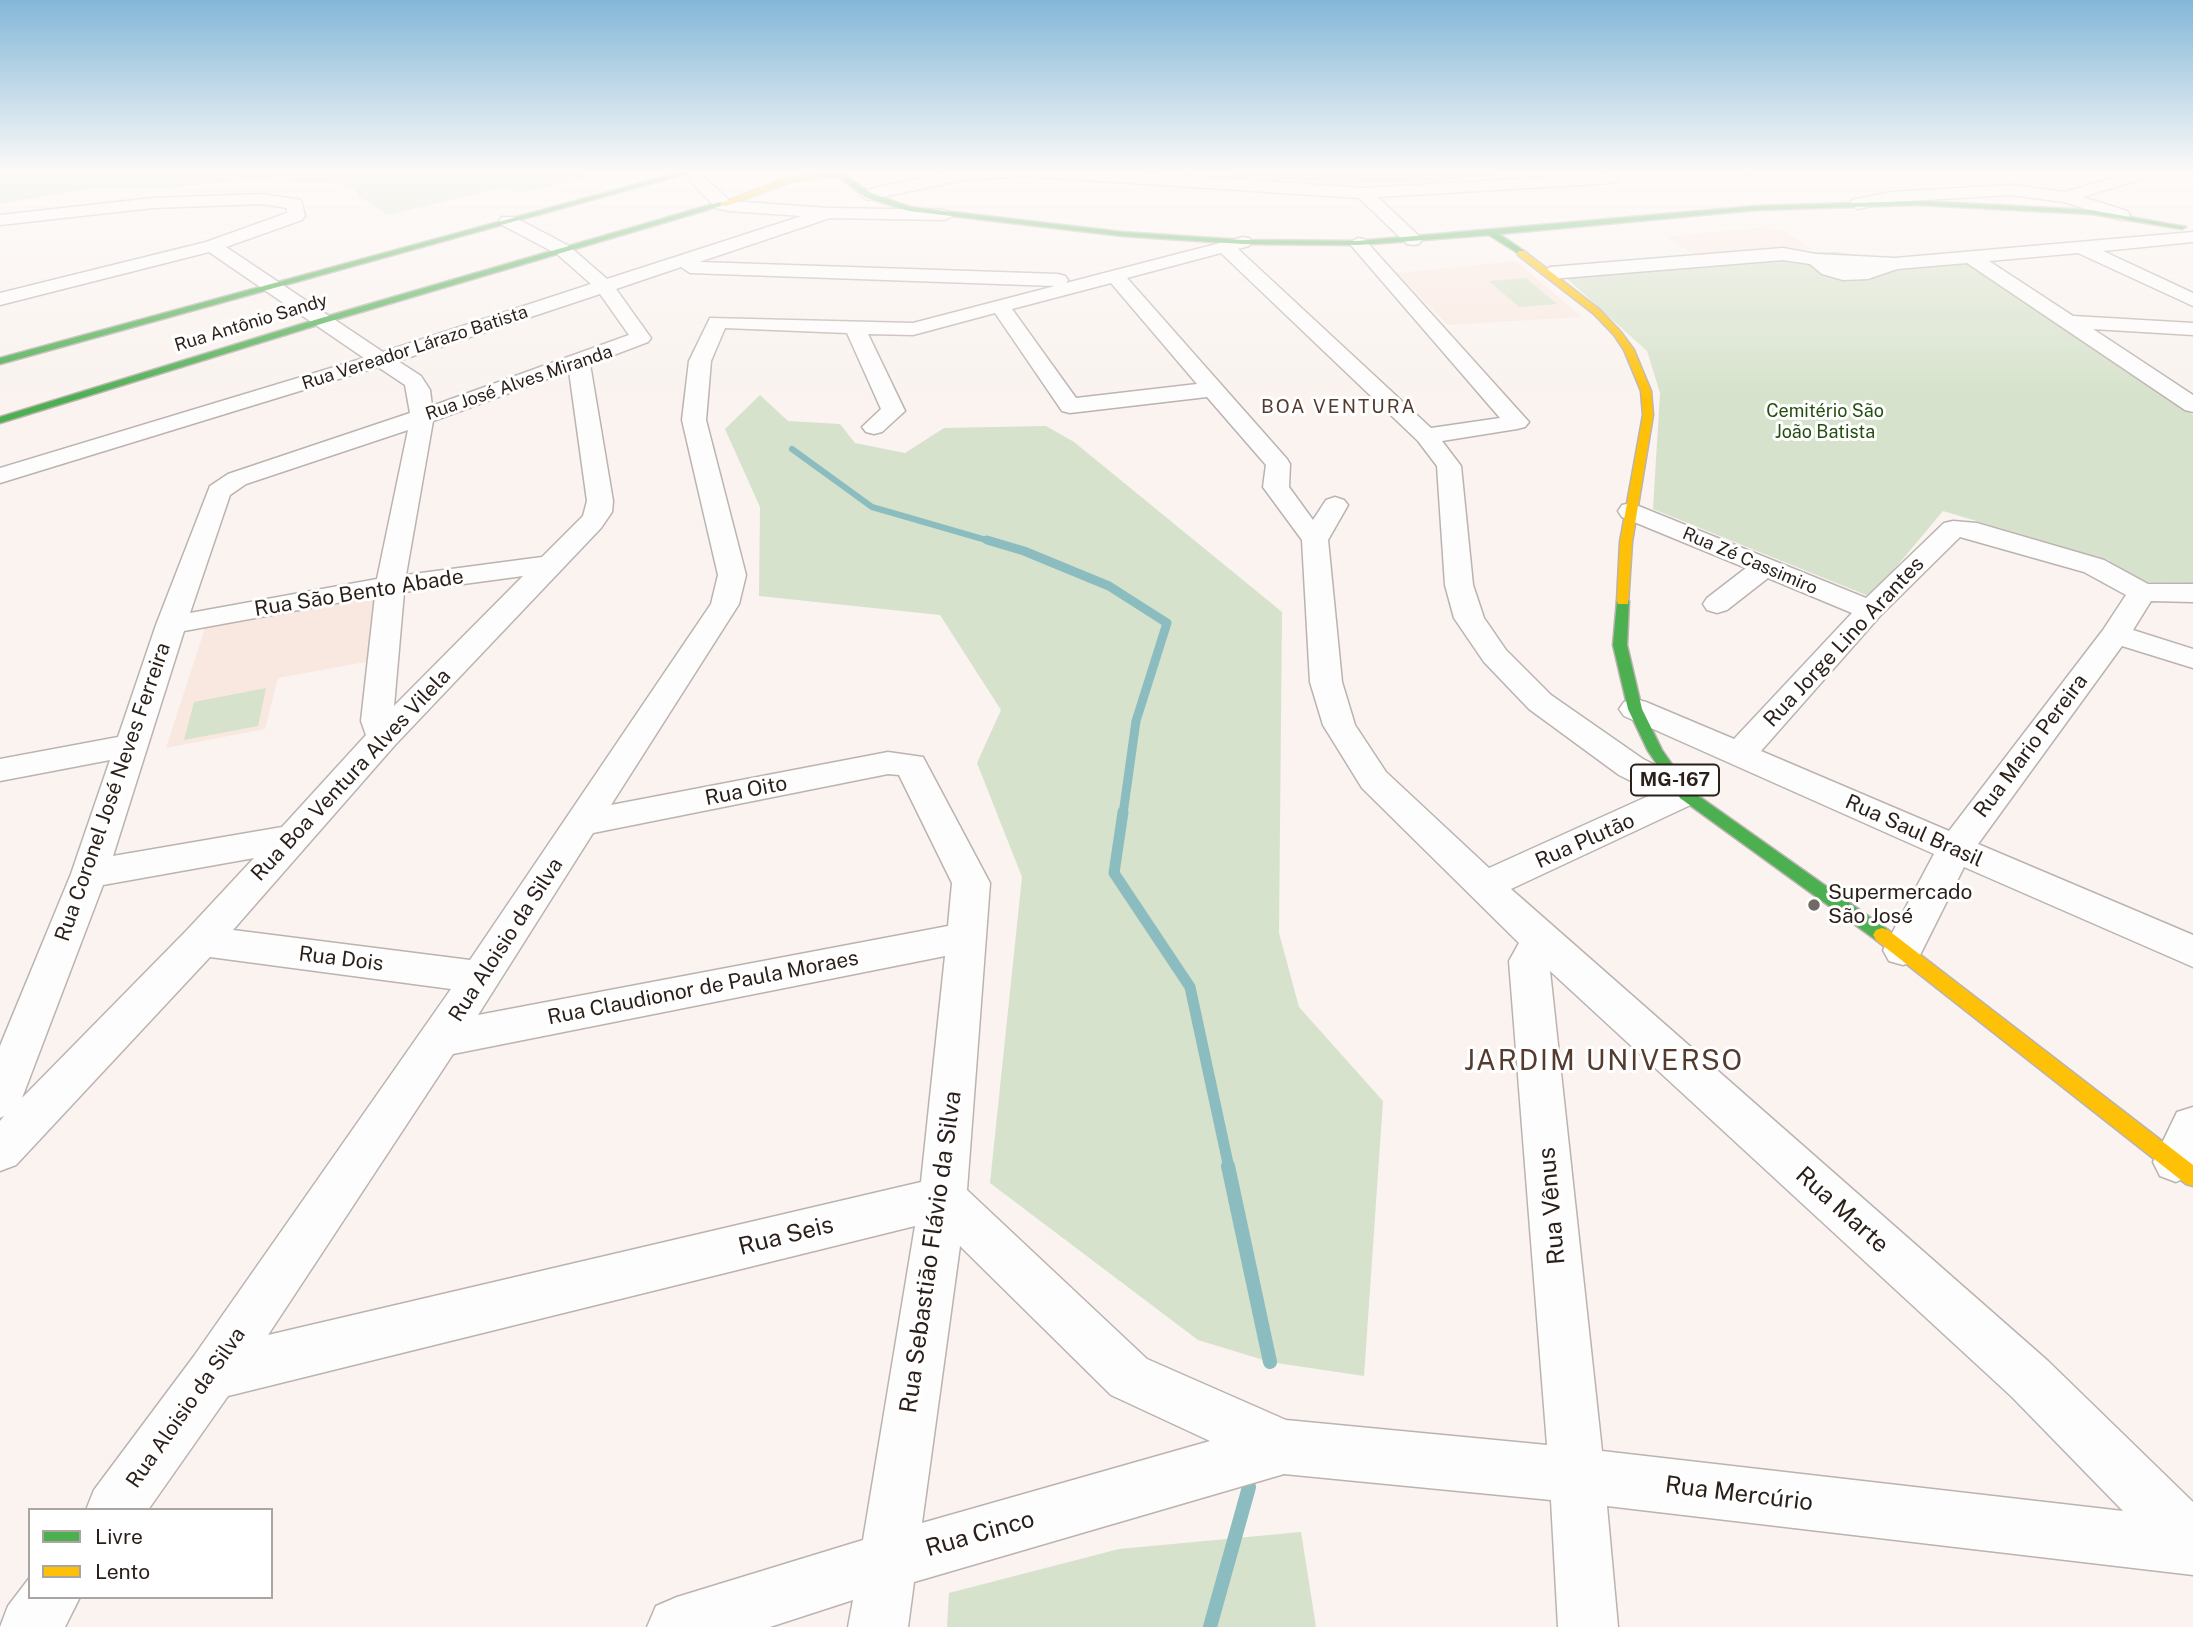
<!DOCTYPE html>
<meta charset="utf-8">
<style>
body{margin:0}
#map{position:relative;width:2193px;height:1627px;overflow:hidden;background:#faf3ef;font-family:"Public Sans",sans-serif}
canvas{display:block}
.legend{position:absolute;left:28px;top:1508px;width:245px;height:91px;box-sizing:border-box;background:#fff;border:2px solid #aaa5a3;margin:0;padding:9px 12px;list-style:none;font-size:21px;color:#2a1f19}
.legend li{display:flex;align-items:center;gap:14px;height:35px}
.legend b{width:35px;border:2px solid #aaa5a3}
</style>
<div id="map">
<canvas width="2193" height="1627"></canvas>
<ul class="legend">
<li><b style="height:9px;background:#4caf50"></b>Livre</li>
<li><b style="height:9px;background:#ffc107"></b>Lento</li>
</ul>
</div>
<script>
const ctx = document.querySelector('canvas').getContext('2d');
ctx.lineJoin = 'round';
function fill(path, color) {
  ctx.fillStyle = color;
  ctx.fill(path, 'evenodd');
}
function poly(rows) {
  const path = new Path2D();
  for (const r of rows) {
    path.moveTo(r[0], r[1]);
    for (let i = 2; i < r.length; i += 2) path.lineTo(r[i], r[i + 1]);
  }
  return path;
}
function stroke(path, color, width, dash) {
  ctx.strokeStyle = color;
  ctx.lineWidth = width;
  ctx.lineCap = dash ? 'butt' : 'round';
  ctx.setLineDash(dash || []);
  ctx.stroke(path);
}
function drawText(font, color, halo, rows, align = 'center') {
  ctx.font = font + ' "Public Sans",sans-serif';
  ctx.lineWidth = 6;
  ctx.setLineDash([]);
  ctx.textBaseline = 'middle';
  ctx.strokeStyle = halo;
  ctx.fillStyle = color;
  for (const [text, x, y, turn = 0] of rows) {
    ctx.save();
    ctx.translate(x, y);
    ctx.rotate((+turn || 0) * Math.PI / 180);
    ctx.textAlign = isNaN(turn) ? turn : align;
    if (halo) ctx.strokeText(text, 0, 0);
    ctx.fillText(text, 0, 0);
    ctx.restore();
  }
}
fill(poly([
 [1764,227,1785,231,1812,249,1698,257,1667,237],
 [1516,261,1582,317,1448,325,1396,273],
 [383,593,371,661,278,678,265,729,166,748,206,625]
]), '#f9e8e0');
fill(poly([
 [0,171,580,171,586,178,520,193,504,187,388,215,358,196,356,190,337,183,245,180,165,188,92,188,0,204],
 [1150,171,1556,171,1435,182,1333,183],
 [1631,171,1807,171,1751,176,1677,175],
 [1797,252,1839,252,1868,257,1900,269,1974,264,2193,415,2193,583,2136,582,2108,560,1943,511,1871,597,1653,509,1660,393,1647,351,1565,277],
 [1526,278,1557,304,1519,307,1489,281],
 [760,395,788,421,840,424,855,443,905,453,944,428,1046,426,1074,442,1282,612,1279,933,1299,1007,1383,1101,1364,1376,1270,1362,1198,1340,990,1183,1022,877,977,763,1001,710,940,615,759,596,760,507,725,429],
 [266,688,258,726,184,740,194,702],
 [1301,1532,1316,1627,947,1627,949,1593,1119,1549]
]), '#d6e2cb');
stroke(poly([
 [792,449,872,507,993,542]
]), '#8bbcbf', 6);
stroke(poly([
 [987,540,1024,551,1109,586,1167,623,1136,721,1123,814]
]), '#8bbcbf', 9);
stroke(poly([
 [1123,812,1114,873,1190,987,1229,1168]
]), '#8bbcbf', 11);
stroke(poly([
 [1228,1166,1270,1362],
 [1210,1627,1249,1487]
]), '#8bbcbf', 14);
const street = poly([
 [681,171,698,171,730,201,829,208,945,210,954,215,945,220,830,218,699,262,1058,274,1065,276,1068,280,1066,283,1243,237,1249,238,1252,242,1249,246,1238,249,1431,428,1500,418,1349,243,1358,238,1364,239,1529,422,1525,427,1517,429,1442,441,1461,466,1473,585,1484,618,1506,650,1551,695,1643,759,1697,786,1702,794,1697,802,1511,889,2048,1361,2193,1502,2193,1575,1607,1506,1618,1627,1558,1627,1551,1500,1284,1474,914,1582,908,1627,848,1627,853,1600,770,1627,647,1627,656,1606,677,1597,863,1540,915,1226,228,1396,148,1510,86,1510,94,1490,194,1356,451,989,210,957,16,1165,0,1171,0,1121,4,1116,0,1118,0,1046,71,874,110,760,0,781,0,759,118,737,156,625,210,486,228,474,410,413,405,385,378,367,0,483,0,468,364,358,209,252,0,305,0,293,206,242,287,213,287,208,262,204,153,208,0,225,0,215,153,198,262,194,301,200,305,216,302,220,226,247,383,352,591,284,557,254,502,225,499,221,502,217,514,217,569,246,607,279,802,216,728,211,716,208,681,171],
 [1221,253,1418,441,1437,466,1445,585,1454,618,1484,662,1529,709,1619,775,1655,793,1489,868,1386,772,1355,725,1342,682,1328,540,1348,505,1344,500,1335,497,1326,500,1313,520,1289,487,1290,464,1287,459,1127,278,1221,253],
 [681,267,690,273,1055,286,913,323,710,318,689,361,682,420,718,575,711,604,470,960,233,930,395,745,601,528,612,512,613,501,590,364,648,342,651,338,616,289,681,267],
 [1111,283,1197,384,1076,398,1012,309,1111,283],
 [600,294,629,335,432,406,430,390,421,376,398,361,600,294],
 [995,313,1062,411,1070,413,1207,397,1266,465,1263,487,1302,540,1310,682,1323,725,1362,788,1519,943,1509,961,1547,1445,1286,1420,1147,1359,967,1190,990,883,923,757,888,752,611,805,739,604,746,575,706,420,711,361,725,328,847,333,881,409,862,427,866,432,874,434,882,432,905,411,868,334,913,335,995,313],
 [569,371,587,501,583,516,542,557,406,575,433,421,569,371],
 [408,430,377,579,190,613,230,495,246,484,408,430],
 [523,576,394,706,404,592,523,576],
 [375,596,361,721,366,735,282,827,113,856,184,631,375,596],
 [888,774,899,775,952,883,948,926,478,1015,593,833,888,774],
 [254,858,187,930,22,1098,103,885,254,858],
 [945,956,921,1182,268,1335,453,1054,945,956],
 [1550,971,2012,1397,2123,1511,1602,1451,1550,971],
 [960,1246,1111,1395,1210,1441,922,1523,960,1246],
 [951,171,1120,171,1364,188,1612,173,1620,178,1612,183,1378,197,1419,236,1422,240,1419,244,1413,245,1407,244,1359,198,1024,176,964,180,868,200,860,195,862,191,951,171],
 [2136,171,2160,171,2158,174,2083,197,2127,211,2130,215,2127,219,2121,220,2064,202,2011,195,1891,202,1858,209,1850,204,1852,200,1891,192,2011,185,2065,192,2136,171],
 [2193,232,2193,242,2103,251,2193,293,2193,306,2078,253,1989,261,2073,316,2193,323,2193,335,2093,329,2193,395,2193,412,2185,410,1967,263,1897,269,1868,279,1843,280,1822,274,1810,264,1783,260,1550,279,1541,273,1550,267,1783,248,1816,254,1895,258,2193,232],
 [1631,503,1866,598,1944,523,1953,521,1977,523,2104,560,2148,584,2193,584,2193,602,2151,601,2133,630,2193,649,2193,668,2122,646,1978,844,2193,935,2193,967,1964,867,1917,961,1903,965,1889,961,1883,950,1934,854,1624,716,1619,709,1624,702,1635,699,1646,702,1734,739,1852,613,1768,578,1727,610,1717,613,1707,610,1703,604,1707,598,1746,568,1622,517,1618,511,1622,505,1631,503],
 [1960,537,2084,572,2126,595,2103,630,1949,831,1761,751,1880,616,1960,537],
 [2193,1107,2193,1174,2176,1182,2160,1176,2153,1162,2177,1112,2193,1107],
 [30,1577,30,1597,80,1597,65,1627,0,1627,8,1606,30,1577]
]);
const fast = poly([
 [685,171,696,171,0,364,0,358,685,171],
 [831,171,839,171,871,193,910,207,1122,232,1243,240,1358,241,1756,206,1918,201,2091,210,2186,227,2182,229,2091,214,1918,205,1756,210,1499,234,1524,251,1524,255,1521,255,1489,235,1358,245,1243,244,1122,236,909,211,865,197,831,171],
 [720,202,727,204,324,323,0,423,0,417,318,319,720,202],
 [1623,597,1629,601,1627,645,1642,709,1662,750,1690,790,1888,930,1891,935,1888,940,1876,940,1680,798,1648,751,1628,709,1613,645,1617,601,1623,597]
]);
const slow = poly([
 [836,171,839,175,790,182,726,206,719,204,786,178,836,171],
 [1518,251,1524,251,1600,310,1620,331,1634,350,1651,391,1653,415,1632,542,1628,604,1618,604,1617,601,1620,542,1643,415,1641,391,1624,350,1614,335,1594,314,1518,255,1518,251],
 [1882,928,1888,930,2193,1165,2193,1186,2186,1184,1876,940,1873,935,1876,930,1882,928]
]);
stroke(street, '#bbb3af', 3);
stroke(fast, '#bbb3af', 3);
stroke(slow, '#bbb3af', 3);
fill(street, '#fefdfd');
fill(fast, '#4caf50');
fill(slow, '#ffc107');
const sky = ctx.createLinearGradient(0, 0, 0, 399);
sky.addColorStop(0, '#83b7d8');
sky.addColorStop(0.43, '#fdfaf8');
sky.addColorStop(1, '#fdfaf800');
ctx.fillStyle = sky;
ctx.fillRect(0, 0, 2193, 399);
for (const [x, y, r, color] of [
 [1814,905,7,"#736964"]
]) {
  const dot = new Path2D();
  dot.arc(x, y, r, 0, 2 * Math.PI);
  ctx.fillStyle = color;
  ctx.fill(dot);
  stroke(dot, '#fff', 2.5);
}
drawText('18px', '#2a1f19', '#fff', [
 ["Rua Antônio Sandy",251,323,-17],
 ["Rua Vereador Lárazo Batista",415,348,-18],
 ["Rua José Alves Miranda",519,383,-19],
 ["Rua Zé Cassimiro",1750,561,23]
]);
drawText('18px', '#254f10', '#fff', [
 ["Cemitério São",1825,411],
 ["João Batista",1825,432]
]);
ctx.letterSpacing = '2px';
drawText('19px', '#543b2e', '#fff', [
 ["BOA VENTURA",1339,407]
]);
ctx.letterSpacing = '0px';
for (const [x, y, w] of [
 [1675,780,88]
]) {
  const box = new Path2D();
  box.roundRect(x - w / 2, y - 15.5, w, 31, 5);
  ctx.fillStyle = '#fff';
  ctx.fill(box);
  stroke(box, '#2a1f19', 2);
}
drawText('bold 19px', '#2a1f19', null, [
 ["MG-167",1675,780]
]);
drawText('21px', '#2a1f19', '#fff', [
 ["Rua São Bento Abade",359,593,-9],
 ["Rua Jorge Lino Arantes",1844,642,-47],
 ["Rua Mario Pereira",2031,746,-53],
 ["Rua Boa Ventura Alves Vilela",351,775,-47],
 ["Rua Oito",746,791,-11],
 ["Rua Coronel José Neves Ferreira",113,792,-71],
 ["Rua Saul Brasil",1914,831,24],
 ["Rua Plutão",1585,841,-24],
 ["Rua Aloisio da Silva",506,940,-57],
 ["Rua Dois",341,959,7],
 ["Rua Claudionor de Paula Moraes",703,988,-11],
 ["Rua Aloisio da Silva",186,1408,-55]
]);
drawText('21px', '#2a1f19', '#fff', [
 ["Supermercado",1828,893],
 ["São José",1828,917]
], 'left');
drawText('24px', '#2a1f19', '#fff', [
 ["Rua Vênus",1552,1206,-95],
 ["Rua Marte",1842,1210,42],
 ["Rua Seis",786,1236,-14],
 ["Rua Sebastião Flávio da Silva",931,1252,-82],
 ["Rua Mercúrio",1739,1494,7],
 ["Rua Cinco",980,1534,-16]
]);
ctx.letterSpacing = '2px';
drawText('28px', '#543b2e', '#fff', [
 ["JARDIM UNIVERSO",1604,1061]
]);
ctx.letterSpacing = '0px';
</script>
